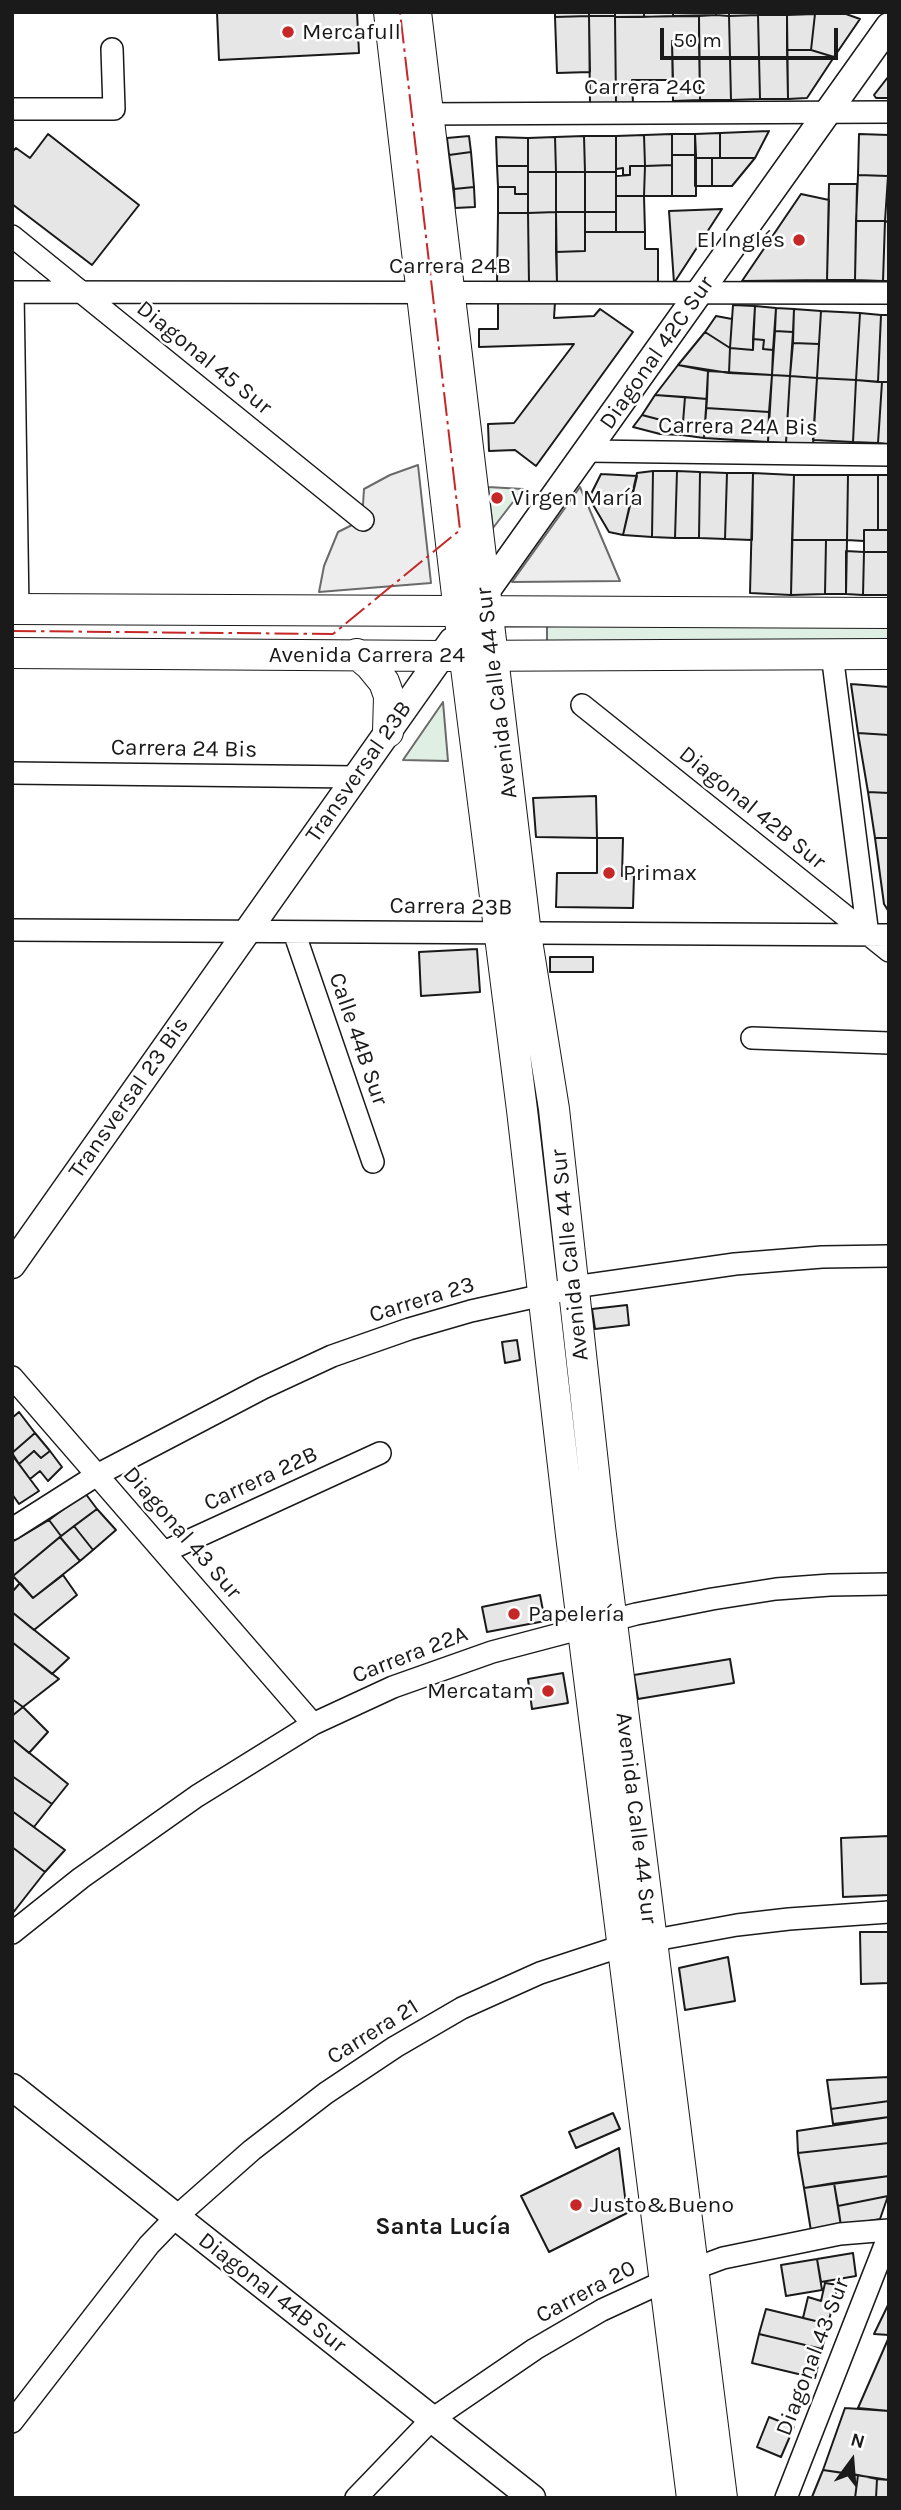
<!DOCTYPE html>
<meta charset="utf-8">
<style>
body{margin:0}
#map{position:relative;width:901px;height:2510px;overflow:hidden;background:#fff;font-family:Karla,sans-serif}
canvas{display:block}
.frame{position:absolute;inset:0;border:14px solid #1a1a1a;pointer-events:none}
.north{position:absolute;left:817px;top:2426px;width:70px;height:70px;-webkit-text-stroke:5px #fff;paint-order:stroke;rotate:16deg;font-size:19px;font-weight:700;line-height:28px;text-align:center;color:#1a1a1a}
.north::after{content:'';display:block;margin:auto;width:24px;height:32px;background:#1a1a1a;clip-path:polygon(50% 0,100% 100%,50% 72%,0 100%)}
.scale{position:absolute;left:660px;top:28px;width:178px;height:32px;box-sizing:border-box;border:4px solid #1a1a1a;border-top:0;padding-left:9px;font-size:21px;line-height:24px;white-space:nowrap;color:#1a1a1a;-webkit-text-stroke:5px #fff;paint-order:stroke}
</style>
<div id="map">
<canvas width="901" height="2510"></canvas>
<div class="frame"></div>
<div class="north">N</div>
<div class="scale">50 m</div>
</div>
<script>
const ctx = document.querySelector('canvas').getContext('2d');
ctx.lineJoin = 'round';
function fill(path, color) {
  ctx.fillStyle = color;
  ctx.fill(path, 'evenodd');
}
function poly(rows) {
  const path = new Path2D();
  for (const r of rows) {
    path.moveTo(r[0], r[1]);
    for (let i = 2; i < r.length; i += 2) path.lineTo(r[i], r[i + 1]);
  }
  return path;
}
function stroke(path, color, width, dash) {
  ctx.strokeStyle = color;
  ctx.lineWidth = width;
  ctx.lineCap = dash ? 'butt' : 'round';
  ctx.setLineDash(dash || []);
  ctx.stroke(path);
}
function drawText(font, color, halo, rows, align = 'center') {
  ctx.font = font + ' Karla,sans-serif';
  ctx.lineWidth = 5;
  ctx.setLineDash([]);
  ctx.textBaseline = 'middle';
  ctx.strokeStyle = halo;
  ctx.fillStyle = color;
  for (const [text, x, y, turn = 0] of rows) {
    ctx.save();
    ctx.translate(x, y);
    ctx.rotate((+turn || 0) * Math.PI / 180);
    ctx.textAlign = isNaN(turn) ? turn : align;
    if (halo) ctx.strokeText(text, 0, 0);
    ctx.fillText(text, 0, 0);
    ctx.restore();
  }
}
const green = poly([
 [488,487,523,489,493,528,488,487],
 [547,625,889,625,889,643,547,643,547,625],
 [443,702,448,761,403,760,443,702]
]);
fill(green, '#e0efe3');
stroke(green, '#6a6a6a', 2);
const parking = poly([
 [418,465,431,583,319,592,324,566,338,532,362,520,364,489,390,475,418,465],
 [580,487,620,581,512,582,580,487]
]);
fill(parking, '#ededed');
stroke(parking, '#6a6a6a', 2);
const building = poly([
 [217,12,357,12,359,53,219,60,217,12],
 [555,12,589,12,589,16,555,17,555,12],
 [589,12,615,12,615,16,589,16,589,12],
 [615,12,644,12,644,17,615,17,615,12],
 [644,12,673,12,673,16,644,17,644,12],
 [673,12,716,12,716,15,673,16,673,12],
 [729,12,758,12,758,15,729,16,729,12],
 [815,14,846,14,860,19,834,57,811,50,815,14],
 [815,14,811,50,787,50,787,15,815,14],
 [716,15,729,16,731,100,700,100,699,16,716,15],
 [758,15,787,15,788,99,760,99,758,15],
 [758,15,760,99,731,100,729,16,758,15],
 [589,16,615,16,616,103,590,104,589,16],
 [589,16,590,72,557,73,555,17,589,16],
 [699,16,699,41,672,41,673,80,632,80,633,103,616,103,615,17,699,16],
 [672,41,699,41,700,100,673,101,672,41],
 [787,50,811,50,834,57,807,98,788,99,787,50],
 [888,77,889,98,876,98,874,95,888,77],
 [769,131,755,158,720,158,720,133,769,131],
 [720,133,720,158,695,158,695,134,720,133],
 [48,134,139,205,92,265,12,204,12,152,16,148,30,158,48,134],
 [672,134,672,165,645,166,644,135,672,134],
 [672,134,695,134,696,155,672,155,672,134],
 [859,134,889,135,888,176,858,175,859,134],
 [644,135,645,166,630,166,630,175,623,175,623,168,616,169,616,136,644,135],
 [469,136,471,152,449,155,447,138,469,136],
 [584,136,585,172,556,172,555,137,584,136],
 [584,136,616,136,616,172,585,172,584,136],
 [496,137,528,138,528,166,497,166,496,137],
 [555,137,556,172,528,172,528,138,555,137],
 [471,152,474,187,454,189,449,155,471,152],
 [672,155,696,155,696,196,672,196,672,155],
 [695,158,712,158,712,186,695,186,695,158],
 [712,158,755,158,732,186,712,186,712,158],
 [672,165,672,196,644,196,645,166,672,165],
 [497,166,528,166,528,194,515,194,515,187,498,187,497,166],
 [630,166,645,166,644,196,616,196,616,176,630,175,630,166],
 [528,172,556,172,556,212,528,213,528,172],
 [556,172,585,172,585,212,556,212,556,172],
 [585,172,616,172,616,212,585,212,585,172],
 [858,175,888,176,885,221,856,221,858,175],
 [888,176,889,176,889,222,885,221,888,176],
 [829,184,857,184,855,280,827,280,829,184],
 [474,187,475,207,455,208,454,189,474,187],
 [498,187,515,187,515,194,528,194,528,213,498,213,498,187],
 [801,194,829,200,827,280,742,281,801,194],
 [616,196,644,196,645,232,616,232,616,196],
 [722,209,674,283,669,211,722,209],
 [556,212,585,212,585,251,556,252,556,212],
 [556,212,557,283,529,284,528,213,556,212],
 [585,212,616,212,616,232,585,232,585,212],
 [498,213,528,213,529,284,497,283,498,213],
 [856,221,885,221,883,281,855,280,856,221],
 [885,221,889,222,889,281,883,281,885,221],
 [585,232,645,232,645,249,658,249,658,283,557,283,556,252,585,251,585,232],
 [555,302,554,318,594,316,600,309,633,332,536,466,515,450,489,451,488,424,514,423,574,344,479,347,479,329,498,329,498,303,555,302],
 [733,305,755,306,753,350,730,348,733,305],
 [755,306,776,308,773,350,763,349,764,340,753,339,755,306],
 [776,308,794,309,793,332,775,331,776,308],
 [794,309,821,311,819,344,793,343,794,309],
 [821,311,860,313,856,380,817,378,821,311],
 [860,313,881,315,878,382,856,380,860,313],
 [881,315,889,315,889,382,878,382,881,315],
 [716,316,732,319,730,348,705,332,716,316],
 [775,331,793,332,790,376,772,375,775,331],
 [705,332,730,348,729,373,678,365,705,332],
 [753,339,764,340,763,349,773,350,772,375,729,373,730,348,753,350,753,339],
 [793,343,819,344,817,378,790,376,793,343],
 [678,365,708,371,707,399,655,395,678,365],
 [708,371,772,375,769,412,706,408,708,371],
 [772,375,790,376,786,443,768,442,772,375],
 [790,376,817,378,813,445,786,443,790,376],
 [817,378,856,380,853,442,813,440,817,378],
 [856,380,882,382,878,443,853,442,856,380],
 [882,382,889,382,889,444,878,443,882,382],
 [655,395,685,397,682,435,660,434,661,420,642,415,655,395],
 [685,397,707,399,704,438,682,435,685,397],
 [706,408,769,412,768,442,704,438,706,408],
 [642,415,661,420,660,434,633,427,642,415],
 [653,471,677,471,675,538,652,537,653,471],
 [653,471,652,537,623,535,637,473,653,471],
 [677,471,700,472,699,538,675,538,677,471],
 [700,472,727,473,725,539,699,538,700,472],
 [727,473,753,473,752,540,725,539,727,473],
 [753,473,794,475,791,595,750,593,753,473],
 [601,474,637,476,623,535,609,532,589,498,601,474],
 [794,475,848,475,847,540,792,540,794,475],
 [848,475,878,475,878,530,864,530,864,541,847,540,848,475],
 [878,475,889,475,889,530,878,530,878,475],
 [864,530,889,530,889,552,864,552,864,530],
 [792,540,826,540,825,594,791,595,792,540],
 [826,540,847,540,846,594,825,594,826,540],
 [846,551,864,552,863,595,846,594,846,551],
 [864,552,889,552,889,595,863,595,864,552],
 [851,684,889,687,889,735,858,733,851,684],
 [858,733,889,735,889,793,868,792,858,733],
 [868,792,889,793,889,838,875,838,868,792],
 [596,796,597,838,536,837,533,798,596,796],
 [597,838,623,838,622,876,634,876,633,908,556,907,557,873,597,873,597,838],
 [875,838,889,838,889,912,884,904,875,838],
 [477,949,480,992,421,996,419,952,477,949],
 [550,957,593,957,593,972,550,972,550,957],
 [627,1305,629,1325,595,1329,592,1309,627,1305],
 [517,1340,520,1360,505,1363,502,1342,517,1340],
 [19,1412,35,1433,12,1453,12,1418,19,1412],
 [35,1433,50,1451,41,1458,34,1451,19,1464,12,1453,35,1433],
 [34,1451,41,1458,50,1451,62,1467,48,1481,40,1471,30,1479,19,1464,34,1451],
 [12,1455,39,1491,19,1504,12,1494,12,1455],
 [85,1493,97,1509,61,1536,49,1520,85,1493],
 [97,1509,116,1530,93,1550,74,1526,97,1509],
 [49,1520,61,1536,13,1576,12,1542,49,1520],
 [74,1526,93,1550,80,1561,60,1537,74,1526],
 [60,1537,80,1561,33,1598,13,1576,60,1537],
 [63,1575,77,1595,34,1630,12,1612,12,1592,20,1583,33,1598,63,1575],
 [540,1595,545,1621,487,1632,482,1607,540,1595],
 [12,1612,69,1658,52,1674,12,1642,12,1612],
 [12,1642,59,1679,23,1707,12,1699,12,1642],
 [730,1659,734,1683,638,1699,634,1675,730,1659],
 [563,1673,568,1703,532,1709,528,1679,563,1673],
 [12,1699,23,1707,12,1716,12,1699],
 [23,1707,48,1732,29,1753,12,1739,12,1716,23,1707],
 [12,1739,68,1784,52,1804,12,1776,12,1739],
 [12,1776,52,1804,34,1827,12,1811,12,1776],
 [12,1811,65,1850,45,1872,12,1847,12,1811],
 [889,1836,889,1895,843,1897,841,1838,889,1836],
 [12,1847,45,1872,12,1914,12,1847],
 [860,1932,889,1932,889,1983,861,1984,860,1932],
 [728,1957,735,2001,685,2010,679,1968,728,1957],
 [889,2077,889,2101,831,2109,827,2080,889,2077],
 [889,2101,889,2117,833,2124,831,2109,889,2101],
 [613,2113,620,2129,576,2148,569,2132,613,2113],
 [889,2117,889,2143,798,2153,797,2131,889,2117],
 [889,2143,889,2176,804,2188,798,2153,889,2143],
 [619,2148,627,2213,549,2252,521,2196,619,2148],
 [889,2176,888,2196,838,2206,834,2183,889,2176],
 [834,2183,841,2226,811,2231,804,2188,834,2183],
 [888,2196,880,2219,841,2226,838,2206,888,2196],
 [853,2253,856,2276,821,2282,817,2259,853,2253],
 [817,2259,822,2290,786,2296,781,2265,817,2259],
 [825,2283,838,2285,828,2324,803,2318,808,2297,821,2301,825,2283],
 [889,2303,889,2335,874,2334,889,2303],
 [766,2309,828,2324,822,2349,759,2334,766,2309],
 [759,2334,822,2349,815,2378,752,2363,759,2334],
 [889,2337,889,2411,858,2408,889,2337],
 [845,2408,889,2411,889,2480,823,2470,845,2408],
 [769,2417,794,2427,781,2457,757,2447,769,2417],
 [823,2470,858,2475,855,2498,812,2497,823,2470],
 [858,2475,877,2479,876,2498,855,2498,858,2475],
 [877,2479,889,2480,889,2498,876,2498,877,2479]
]);
fill(building, '#e6e6e6');
stroke(building, '#1a1a1a', 2);
const minor = poly([
 [12,109,114,109,112,49],
 [415,114,889,112],
 [12,236,363,520],
 [12,292,889,293],
 [13,292,18,609],
 [587,451,889,455],
 [832,654,868,935],
 [582,705,889,951],
 [12,773,356,777],
 [12,930,889,935],
 [294,932,373,1162],
 [752,1038,889,1043],
 [12,1377,313,1724],
 [12,1529,97,1475,263,1388,332,1356,409,1329,471,1311,588,1285,735,1264,822,1257,889,1256],
 [164,1552,380,1453],
 [12,1933,81,1878,197,1796,313,1724,393,1687,492,1652,636,1614,712,1599,776,1589,830,1585,889,1584],
 [12,2422,149,2245,176,2217,252,2150,326,2093,395,2047,462,2008,540,1973,622,1946,737,1925,789,1919,889,1912],
 [356,2498,431,2420,535,2349,602,2310,680,2274,723,2258,840,2234,889,2230],
 [786,2498,889,2235]
]);
const tertiary = poly([
 [478,603,889,26],
 [12,1265,452,641],
 [12,2087,532,2498]
]);
const secondary = poly([
 [389,12,459,612,522,1110,571,1535,692,2498],
 [416,12,526,934,554,1109,600,1527,722,2498],
 [12,609,889,613],
 [12,653,442,656,889,654],
 [357,654,370,665,384,682,389,696,388,732]
]);
stroke(minor, '#1a1a1a', 24);
stroke(tertiary, '#1a1a1a', 29);
stroke(secondary, '#1a1a1a', 32);
stroke(minor, '#fff', 21);
stroke(tertiary, '#fff', 26);
stroke(secondary, '#fff', 30);
stroke(poly([
 [12,631,333,634,460,530,400,12]
]), '#c62828', 2, [24, 5, 3.5, 5]);
for (const [x, y, r, color] of [
 [288,32,7,"#c62828"],
 [799,240,7,"#c62828"],
 [497,498,7,"#c62828"],
 [609,873,7,"#c62828"],
 [514,1614,7,"#c62828"],
 [548,1691,7,"#c62828"],
 [576,2205,7,"#c62828"]
]) {
  const dot = new Path2D();
  dot.arc(x, y, r, 0, 2 * Math.PI);
  ctx.fillStyle = color;
  ctx.fill(dot);
  stroke(dot, '#fff', 2.5);
}
drawText('23px', '#1a1a1a', '#fff', [
 ["Mercafull",302,32],
 ["El Inglés",785,240,"right"],
 ["Virgen María",511,498],
 ["Primax",623,873],
 ["Papelería",528,1614],
 ["Mercatam",534,1691,"right"],
 ["Justo&Bueno",590,2205]
], 'left');
drawText('23px', '#1a1a1a', '#fff', [
 ["Carrera 24C",645,87],
 ["Carrera 24B",450,266],
 ["Diagonal 42C Sur",657,353,-55],
 ["Diagonal 45 Sur",204,358,39],
 ["Carrera 24A Bis",738,427,1],
 ["Avenida Carrera 24",367,655],
 ["Avenida Calle 44 Sur",497,693,-97],
 ["Carrera 24 Bis",184,749,1],
 ["Transversal 23B",359,772,-55],
 ["Diagonal 42B Sur",752,808,39],
 ["Carrera 23B",451,907,1],
 ["Calle 44B Sur",358,1039,71],
 ["Transversal 23 Bis",129,1098,-55],
 ["Avenida Calle 44 Sur",570,1255,-96],
 ["Carrera 23",422,1300,-17],
 ["Carrera 22B",261,1479,-25],
 ["Diagonal 43 Sur",182,1533,49],
 ["Carrera 22A",410,1655,-21],
 ["Avenida Calle 44 Sur",636,1818,83],
 ["Carrera 21",373,2032,-32],
 ["Carrera 20",586,2292,-28],
 ["Diagonal 44B Sur",272,2293,38],
 ["Diagonal 43 Sur",813,2357,-69]
]);
drawText('bold 24px', '#1a1a1a', '#fff', [
 ["Santa Lucía",443,2227]
]);
</script>
